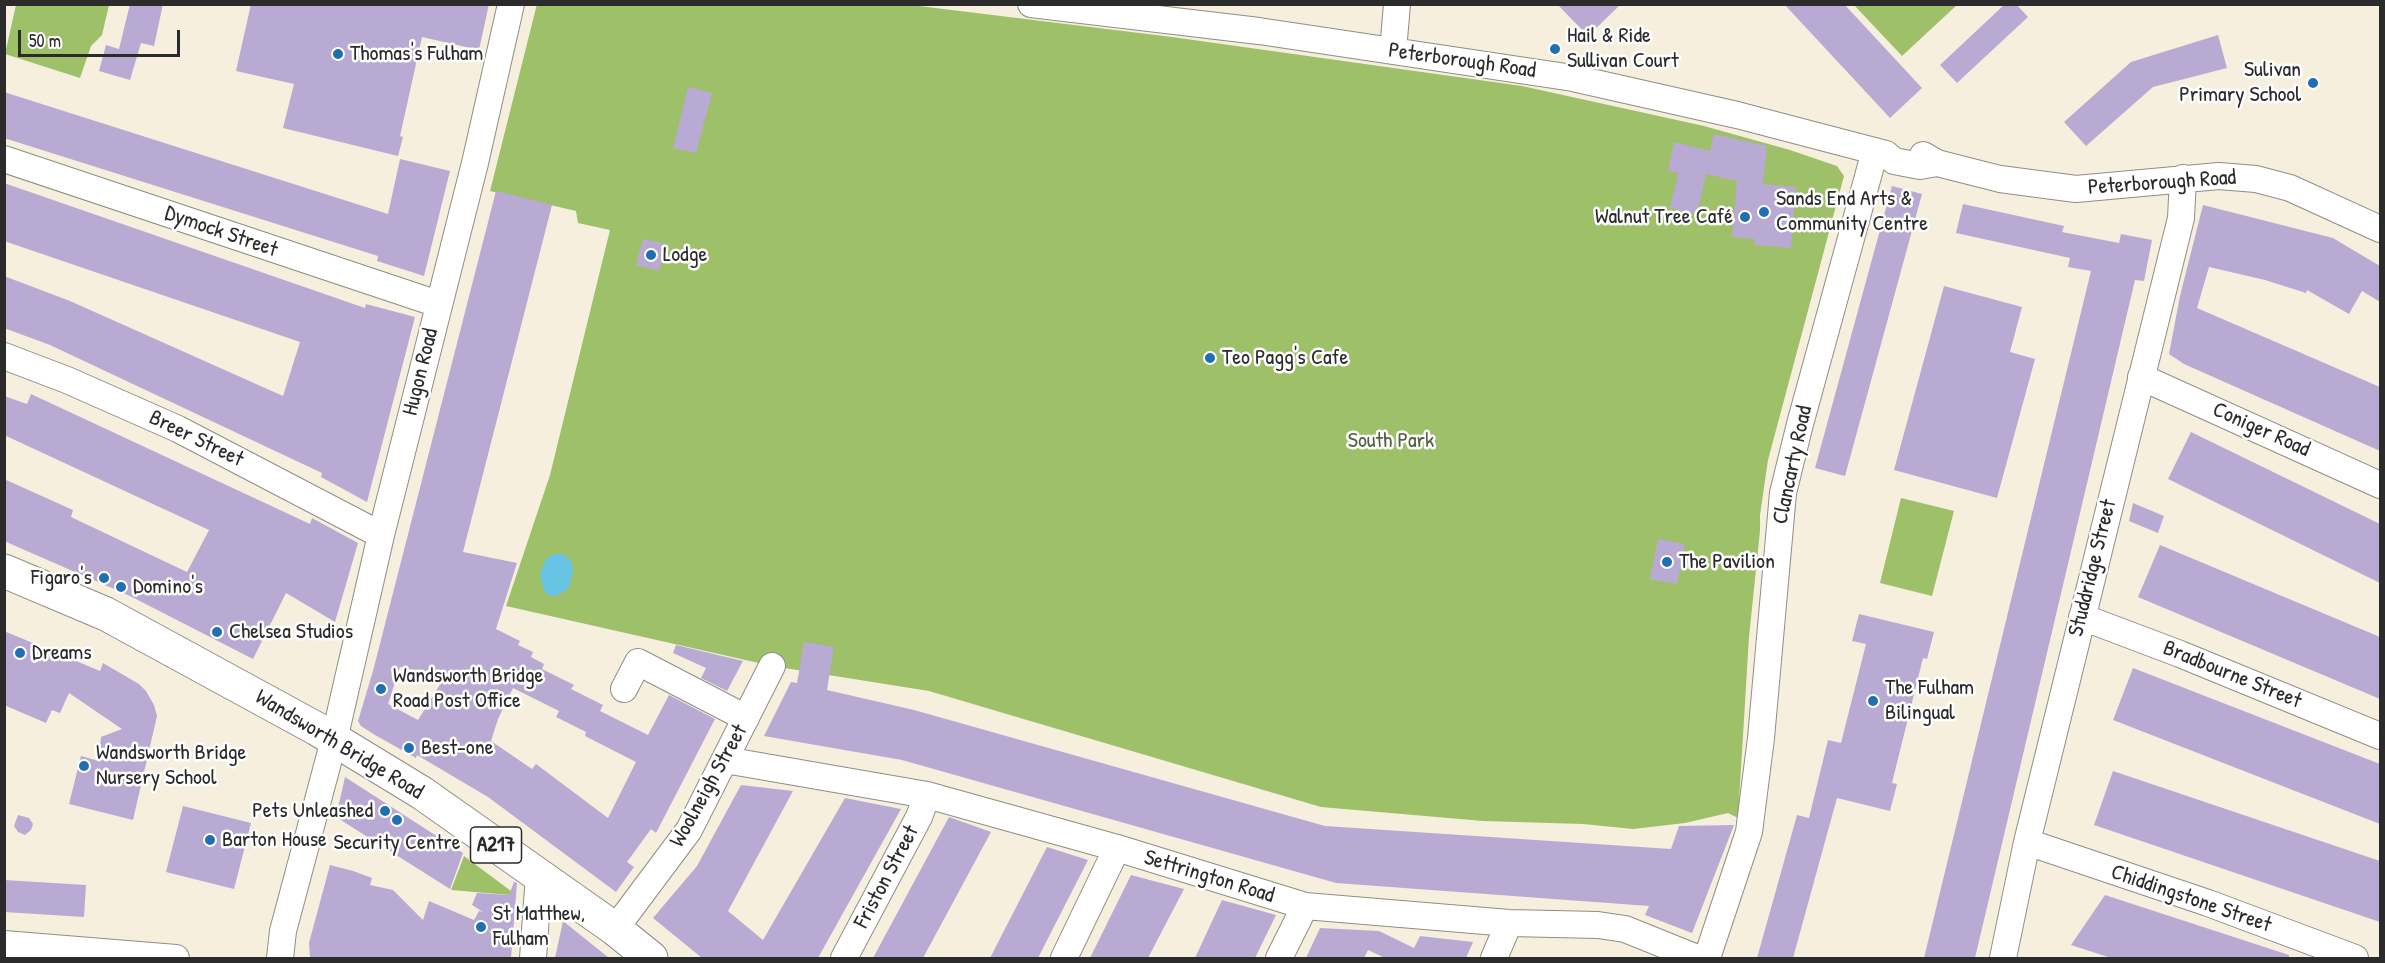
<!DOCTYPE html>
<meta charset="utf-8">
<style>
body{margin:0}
#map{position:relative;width:2385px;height:963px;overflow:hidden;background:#f6efde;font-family:"Patrick Hand",sans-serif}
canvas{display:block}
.frame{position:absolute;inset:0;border:6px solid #2b2b2b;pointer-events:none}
.scale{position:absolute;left:18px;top:30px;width:162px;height:27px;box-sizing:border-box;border:3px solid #2b2b2b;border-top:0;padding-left:8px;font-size:18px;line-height:21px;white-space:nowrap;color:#2b2b2b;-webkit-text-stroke:4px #fff;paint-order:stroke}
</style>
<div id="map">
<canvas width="2385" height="963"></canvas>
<div class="frame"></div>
<div class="scale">50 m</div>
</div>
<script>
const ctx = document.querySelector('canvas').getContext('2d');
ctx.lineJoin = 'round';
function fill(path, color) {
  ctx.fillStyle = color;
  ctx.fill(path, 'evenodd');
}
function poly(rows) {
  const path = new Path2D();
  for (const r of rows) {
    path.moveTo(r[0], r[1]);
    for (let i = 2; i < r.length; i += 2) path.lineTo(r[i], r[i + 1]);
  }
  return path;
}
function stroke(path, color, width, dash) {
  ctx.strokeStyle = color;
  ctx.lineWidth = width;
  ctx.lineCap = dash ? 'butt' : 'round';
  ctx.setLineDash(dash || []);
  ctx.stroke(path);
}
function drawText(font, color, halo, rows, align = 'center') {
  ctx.font = font + ' "Patrick Hand",sans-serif';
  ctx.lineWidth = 5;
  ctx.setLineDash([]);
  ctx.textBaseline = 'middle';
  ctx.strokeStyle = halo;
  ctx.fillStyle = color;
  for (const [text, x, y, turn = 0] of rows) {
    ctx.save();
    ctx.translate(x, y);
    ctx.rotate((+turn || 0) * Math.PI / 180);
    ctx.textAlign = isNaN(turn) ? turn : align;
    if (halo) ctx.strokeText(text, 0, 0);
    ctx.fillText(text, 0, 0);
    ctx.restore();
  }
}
fill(poly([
 [537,4,911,5,1172,37,1522,86,1704,126,1790,150,1837,166,1844,176,1768,460,1760,515,1760,531,1749,637,1738,818,1728,813,1685,823,1633,829,1583,824,1483,821,1321,807,929,691,772,666,506,606,550,475,610,230,578,223,576,211,490,191],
 [16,5,109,5,102,35,91,46,80,78,5,54],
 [1854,5,1957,5,1902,56],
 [1901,498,1954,511,1932,596,1880,583],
 [464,856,511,891,510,895,451,890]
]), '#9ec069');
fill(poly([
 [554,554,562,554,567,557,572,563,573,572,568,589,554,597,547,594,543,588,540,574,546,559]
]), '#66c3e4');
fill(poly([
 [130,4,163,4,154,46,141,43,130,80,99,71,106,45,119,49],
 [251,4,489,4,479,50,422,37,400,136,403,137,398,156,283,128,294,84,236,71],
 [1557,4,1621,4,1588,36],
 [1784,4,1844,4,1922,88,1890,118],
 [2005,4,2016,4,2028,17,1957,83,1940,65],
 [2218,35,2227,68,2153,87,2086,146,2064,122,2131,62],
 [688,87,712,93,696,153,673,148],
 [4,92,388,214,400,159,450,171,424,276,377,261,378,256,4,138],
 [1714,134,1767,146,1763,184,1796,187,1791,248,1754,245,1755,239,1732,237,1737,181,1706,174,1697,214,1670,208,1678,173,1668,171,1674,142,1710,151],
 [4,183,365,308,366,304,415,317,367,502,321,477,322,473,50,345,4,328,4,276,70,301,283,396,300,342,4,241],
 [1892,186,1922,194,1845,476,1815,468],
 [496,191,552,205,463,552,517,563,496,629,520,641,518,645,533,652,531,657,544,664,542,669,574,685,571,689,603,705,600,711,648,735,669,695,715,719,656,833,651,829,627,862,634,867,616,892,488,797,417,755,416,758,375,735,361,726,358,721,373,671],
 [400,667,444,678,418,720,388,704],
 [513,688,559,711,556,717,586,732,585,736,636,762,608,818,536,764,532,769,491,741,498,719],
 [1963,204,2064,226,2062,232,2119,243,2121,234,2152,240,2144,281,2135,280,1975,958,1924,958,2091,271,2068,267,2070,258,1956,233],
 [2203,205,2333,238,2380,266,2380,302,2362,291,2349,314,2307,290,2306,293,2265,280,2209,267,2197,308,2380,387,2380,451,2184,364,2169,354,2180,296],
 [643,239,666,244,659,271,636,265],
 [1944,286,2022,307,2010,352,2035,359,1997,498,1894,470],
 [31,394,310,524,312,518,358,543,335,622,286,593,253,659,130,596,4,541,4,479,73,510,71,517,187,572,209,530,4,435,4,396,27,404],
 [2191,432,2380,524,2380,583,2168,479],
 [2133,503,2164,516,2158,533,2129,521],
 [1658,539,1685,544,1677,584,1650,579],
 [2160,545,2380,637,2380,699,2138,597],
 [1859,614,1934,632,1927,659,1923,658,1892,783,1897,784,1890,811,1837,798,1793,958,1757,958,1797,815,1809,818,1828,740,1841,743,1866,644,1852,641],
 [4,631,100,671,103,663,139,684,146,691,154,705,157,716,133,820,69,804,81,756,99,761,101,737,122,729,69,693,60,713,52,710,46,723,4,705],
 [804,642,834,647,827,690,914,710,1325,826,1671,849,1679,826,1734,825,1692,933,1645,915,1649,906,1336,883,902,760,764,736,791,682,797,683],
 [676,645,743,661,727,691,701,678,706,668,673,653],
 [2133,668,2380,764,2380,824,2113,720],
 [2113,771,2380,861,2380,922,2094,825],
 [345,777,463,853,450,889,336,817],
 [741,785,793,791,728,911,763,940,845,798,901,809,818,958,702,958,653,918,697,866],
 [183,806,251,823,234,889,166,872],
 [18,815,29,818,33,824,31,830,25,835,18,832,14,826],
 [949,817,991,832,923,958,873,958],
 [1047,847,1088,860,1038,958,990,958],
 [330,865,353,871,372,878,370,885,393,890,423,920,429,901,474,920,479,911,483,912,472,905,477,893,509,895,514,882,517,883,511,958,310,958,309,943],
 [1131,875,1184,889,1148,958,1090,958],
 [4,880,86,885,84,917,4,912],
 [2105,895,2289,955,2289,958,2111,958,2071,945],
 [1222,900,1276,915,1255,958,1195,958],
 [563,921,609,958,555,958],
 [1320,928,1379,931,1414,948,1420,936,1473,942,1466,958,1385,958,1368,950,1364,958,1306,958]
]), '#b9aad4');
const street = poly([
 [1031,4,1259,31,1573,78,1737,115,1886,154,1894,161,1920,166,1937,163],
 [1393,51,1397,4],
 [1923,155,1937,163,2000,179,2076,189,2219,176,2256,179,2290,188,2380,229],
 [4,159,438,304],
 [4,356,67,380,178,429,381,535],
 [2141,377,2380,485],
 [2082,617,2180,654,2380,736],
 [624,689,638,662,746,718],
 [725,760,927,795,1117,848,1305,906,1509,923,1598,925,1625,929,1697,958],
 [2027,842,2208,903,2355,958],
 [615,929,689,830,772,666],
 [4,944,176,958],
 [280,958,283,931,334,740,381,535,475,163,511,4],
 [533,958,539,875],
 [844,958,919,817,927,795],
 [1064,958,1117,848],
 [1279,958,1305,906],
 [1494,958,1509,923],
 [1707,958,1749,832,1761,738,1783,493,1800,424,1875,151],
 [2003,958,2027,842,2181,218,2183,178]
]);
const primary = poly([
 [4,571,106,614,317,729,422,793,615,929,651,958]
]);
stroke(street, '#908d84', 28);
stroke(primary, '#908d84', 35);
stroke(street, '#fff', 26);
stroke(primary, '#fff', 33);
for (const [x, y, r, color] of [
 [1555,49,6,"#1f6fb2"],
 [338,54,6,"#1f6fb2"],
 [2313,83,6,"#1f6fb2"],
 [1764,212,6,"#1f6fb2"],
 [1745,217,6,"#1f6fb2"],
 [651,255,6,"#1f6fb2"],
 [1210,358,6,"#1f6fb2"],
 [1667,562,6,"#1f6fb2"],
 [104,578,6,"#1f6fb2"],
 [121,587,6,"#1f6fb2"],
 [217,632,6,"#1f6fb2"],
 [20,653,6,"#1f6fb2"],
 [381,689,6,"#1f6fb2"],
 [1873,701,6,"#1f6fb2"],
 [409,748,6,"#1f6fb2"],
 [84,766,6,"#1f6fb2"],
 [385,811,6,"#1f6fb2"],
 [397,820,6,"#1f6fb2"],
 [210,840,6,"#1f6fb2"],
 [481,927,6,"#1f6fb2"]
]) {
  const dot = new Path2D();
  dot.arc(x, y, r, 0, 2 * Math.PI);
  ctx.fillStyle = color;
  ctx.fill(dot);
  stroke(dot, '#fff', 2);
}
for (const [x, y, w] of [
 [496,845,51]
]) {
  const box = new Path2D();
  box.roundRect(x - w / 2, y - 18, w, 36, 4.5);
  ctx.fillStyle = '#fff';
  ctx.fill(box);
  stroke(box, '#2b2b2b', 1.5);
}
drawText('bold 21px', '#2b2b2b', null, [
 ["A217",496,845]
]);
drawText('22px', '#2b2b2b', '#fff', [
 ["Hail & Ride",1567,36],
 ["Sullivan Court",1567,61],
 ["Thomas's Fulham",350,54],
 ["Sulivan",2301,70,"right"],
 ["Primary School",2301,95,"right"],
 ["Sands End Arts &",1776,199],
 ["Community Centre",1776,224],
 ["Walnut Tree Café",1733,217,"right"],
 ["Lodge",663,255],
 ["Teo Pagg's Cafe",1222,358],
 ["The Pavilion",1679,562],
 ["Figaro's",92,578,"right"],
 ["Domino's",133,587],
 ["Chelsea Studios",229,632],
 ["Dreams",32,653],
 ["Wandsworth Bridge",393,676],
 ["Road Post Office",393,701],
 ["The Fulham",1885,688],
 ["Bilingual",1885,713],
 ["Best-one",421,748],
 ["Wandsworth Bridge",96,753],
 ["Nursery School",96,778],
 ["Pets Unleashed",373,811,"right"],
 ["Barton House",222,840],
 ["Security Centre",397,843,"center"],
 ["St Matthew,",493,914],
 ["Fulham",493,939]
], 'left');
drawText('22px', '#2b2b2b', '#fff', [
 ["Peterborough Road",1462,61,8],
 ["Peterborough Road",2162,183,-4],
 ["Dymock Street",221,232,19],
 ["Hugon Road",421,372,-76],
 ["Coniger Road",2261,430,24],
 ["Breer Street",196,439,26],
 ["Clancarty Road",1793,465,-78],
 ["Studdridge Street",2093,568,-76],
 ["Bradbourne Street",2232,675,22],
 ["Wandsworth Bridge Road",339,745,31],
 ["Woolneigh Street",709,786,-61],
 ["Friston Street",887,877,-62],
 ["Settrington Road",1209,877,17],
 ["Chiddingstone Street",2191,899,19]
]);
drawText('22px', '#535f41', '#fff', [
 ["South Park",1391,441]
]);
</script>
